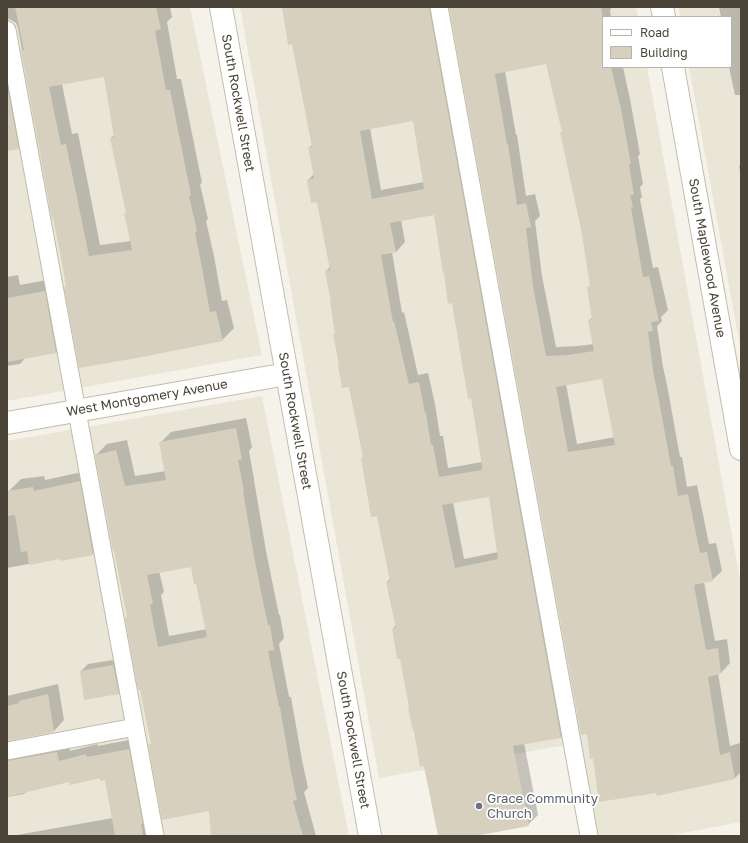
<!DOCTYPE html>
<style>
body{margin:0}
#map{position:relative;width:748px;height:843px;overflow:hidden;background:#f5f3e9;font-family:"Golos Text",sans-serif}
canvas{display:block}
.frame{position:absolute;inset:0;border:8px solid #494437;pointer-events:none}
.legend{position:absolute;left:602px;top:16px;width:130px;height:52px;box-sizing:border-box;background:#fff;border:1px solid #b6b4af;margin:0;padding:5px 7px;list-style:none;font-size:12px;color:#494437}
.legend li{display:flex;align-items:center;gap:8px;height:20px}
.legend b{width:20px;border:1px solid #b6b4af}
</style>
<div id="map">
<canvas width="748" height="843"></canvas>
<div class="frame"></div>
<ul class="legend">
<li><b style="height:5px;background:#fff"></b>Road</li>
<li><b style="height:11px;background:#d7d0be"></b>Building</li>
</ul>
</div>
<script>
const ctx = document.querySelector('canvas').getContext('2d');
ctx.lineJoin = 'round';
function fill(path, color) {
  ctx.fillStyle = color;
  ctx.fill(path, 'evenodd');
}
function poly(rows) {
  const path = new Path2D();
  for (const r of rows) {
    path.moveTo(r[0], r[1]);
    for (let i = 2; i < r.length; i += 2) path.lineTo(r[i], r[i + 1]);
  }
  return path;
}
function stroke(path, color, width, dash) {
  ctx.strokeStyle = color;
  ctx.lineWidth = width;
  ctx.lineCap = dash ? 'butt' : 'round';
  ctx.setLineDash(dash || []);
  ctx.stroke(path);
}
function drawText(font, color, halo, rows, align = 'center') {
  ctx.font = font + ' "Golos Text",sans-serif';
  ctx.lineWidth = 3.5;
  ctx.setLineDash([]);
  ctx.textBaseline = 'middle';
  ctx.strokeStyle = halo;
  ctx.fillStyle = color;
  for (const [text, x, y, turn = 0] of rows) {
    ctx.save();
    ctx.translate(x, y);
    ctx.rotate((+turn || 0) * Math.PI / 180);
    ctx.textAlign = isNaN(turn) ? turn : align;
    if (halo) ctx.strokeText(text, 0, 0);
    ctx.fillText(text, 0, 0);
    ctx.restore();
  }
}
fill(poly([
 [7,7,190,7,262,355,7,401],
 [240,7,636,7,638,17,603,17,603,67,647,67,741,585,741,822,667,836,589,836,572,744,379,778],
 [679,7,741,7,741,351,689,67,731,67,731,17,680,17],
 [262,396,349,836,7,836,7,441]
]), '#e9e5d7');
fill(poly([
 [7,7,170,7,172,17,167,22,177,79,181,79,202,183,200,184,208,219,206,221,214,256,222,301,227,300,234,328,222,340,67,286,54,217,53,218,18,28,16,23,11,20,8,19,30,137,18,148,7,150],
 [105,76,115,134,111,138,127,212,126,213,131,241,100,245,78,133,72,134,62,84],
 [283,7,440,7,570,728,561,737,524,743,538,815,528,825,469,836,439,836,401,658,393,629,396,625,387,582,390,579,377,515,362,458,364,456,350,386,340,365,334,335,336,333,332,302,326,271,331,266,317,201,308,180,314,174,309,148,313,144,293,43],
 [414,119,424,182,381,190,370,128],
 [435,214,472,397,482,462,448,468,443,436,440,436,435,404,428,373,418,375,404,312,402,313,392,252,396,252,405,242,401,220],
 [490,496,498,552,464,559,453,502],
 [450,7,612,7,610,10,611,17,603,17,603,67,623,67,630,99,640,154,638,156,643,184,640,187,642,197,640,199,653,268,658,267,668,310,661,317,662,321,657,326,663,367,667,385,680,457,682,457,687,487,697,485,709,544,716,543,722,571,712,580,704,582,715,641,727,639,730,663,721,673,718,673,730,746,740,743,741,752,741,772,735,778,657,792,593,757,587,733],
 [547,63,563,131,561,133,583,234,591,285,588,287,593,317,589,320,594,344,578,346,556,347,542,276,535,221,540,216,535,194,526,196,517,135,516,135,505,71],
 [603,378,615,437,577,444,566,384],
 [719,7,741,7,741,97,741,95,735,95,729,67,731,67,731,17,721,17],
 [741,164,741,177,739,166],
 [18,275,20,285,58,278,69,339,56,352,26,357,20,364,7,366,7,277],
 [246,418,252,447,249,451,254,479,254,480,266,551,279,615,280,615,284,638,279,644,289,697,291,697,302,760,308,788,304,792,316,836,229,836,223,807,150,745,152,743,96,455,107,444,127,440,135,476,166,471,160,443,171,432],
 [191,566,197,583,207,629,169,636,161,595,164,592,159,571],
 [91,470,104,542,93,554,61,558,7,568,7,493,21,479,44,476,45,480],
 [120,659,125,686,118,693,81,671,88,664],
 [58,684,64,720,54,731,8,740,10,746,68,741,70,751,97,744,98,746,139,738,156,836,11,836,113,818,106,779,101,777,70,781,26,792,24,794,7,797,7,696]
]), '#0003');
fill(poly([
 [15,7,156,7,161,29,155,31,166,90,170,90,191,195,189,196,197,231,195,232,202,268,210,312,216,311,223,341,142,357,79,368,64,287,66,286,60,252,53,218,52,219,21,50,24,50],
 [104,77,114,137,110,138,126,213,124,213,132,250,89,256,66,144,61,145,49,87],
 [282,7,429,7,561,738,513,746,529,826,475,836,438,836,424,766,420,767,414,731,413,731,408,707,409,707,400,659,397,659,392,628,396,628,386,582,390,581,377,516,371,517,361,458,363,457,349,387,342,388,338,365,339,365,333,334,335,334,330,302,331,302,325,271,330,270,317,202,311,203,307,180,314,178,308,147,312,147,292,44,288,45],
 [413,121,424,189,372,199,360,131],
 [434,215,443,274,444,273,448,304,452,303,468,399,471,398,482,466,482,470,439,477,433,445,431,445,426,413,425,413,419,382,409,384,394,321,393,322,381,255,396,252,390,223],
 [489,497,498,559,455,568,442,505],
 [449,7,601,7,603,18,603,67,611,67,621,109,631,164,629,165,634,195,630,195,633,207,631,208,643,277,649,276,659,321,651,322,653,331,648,332,654,377,658,395,671,466,673,466,678,496,688,494,700,553,707,552,713,581,694,585,706,650,718,648,721,674,708,677,720,755,730,752,735,779,657,796,656,793,599,802,593,758,590,759,587,734,581,735],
 [546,64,562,132,560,132,582,234,590,286,587,287,592,319,588,320,594,351,568,355,546,356,533,286,526,228,531,227,526,203,517,205,508,144,507,144,495,74],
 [602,379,615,445,568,452,556,387],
 [7,85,19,149,7,151],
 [45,291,56,353,7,362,7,298],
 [236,428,242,459,238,460,244,491,243,491,255,562,268,625,270,625,274,650,268,651,279,707,280,707,291,772,297,800,293,801,303,836,211,836,209,811,162,820,148,745,151,744,140,690,138,690,125,618,127,617,114,551,113,551,95,455,116,450,125,486,166,480,159,442],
 [191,567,194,584,196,584,207,637,158,647,150,605,153,604,147,575],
 [80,481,93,555,60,561,60,559,29,565,27,551,21,552,15,515,7,516,7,491,33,487,34,491],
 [113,665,119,694,84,700,80,671],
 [48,694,54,732,7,741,7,706,19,703,19,701],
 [129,749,143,824,141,824,143,836,115,836,105,780,100,781,100,778,70,785,69,782,7,797,7,761,57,752,59,761,86,754,87,757]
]), '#d7d0be');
const service = poly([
 [439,7,589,836],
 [7,30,155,836],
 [7,751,135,727]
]);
const minor = poly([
 [221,7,370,836],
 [662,7,664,17],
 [673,67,741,449],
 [7,423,287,374]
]);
stroke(service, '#c1bcab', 19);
stroke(minor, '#c1bcab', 24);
stroke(service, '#fff', 17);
stroke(minor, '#fff', 22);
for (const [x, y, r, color] of [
 [479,806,4,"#6b7280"]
]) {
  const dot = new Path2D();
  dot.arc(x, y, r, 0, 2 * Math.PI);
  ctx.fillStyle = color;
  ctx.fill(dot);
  stroke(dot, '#fff', 1.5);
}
drawText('13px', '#494437', '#fff', [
 ["South Rockwell Street",238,103,80],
 ["South Maplewood Avenue",707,258,80],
 ["West Montgomery Avenue",147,398,-10],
 ["South Rockwell Street",295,421,80],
 ["South Rockwell Street",353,740,80]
]);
drawText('13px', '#5b616d', '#fff', [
 ["Grace Community",487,799],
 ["Church",487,814]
], 'left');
</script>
